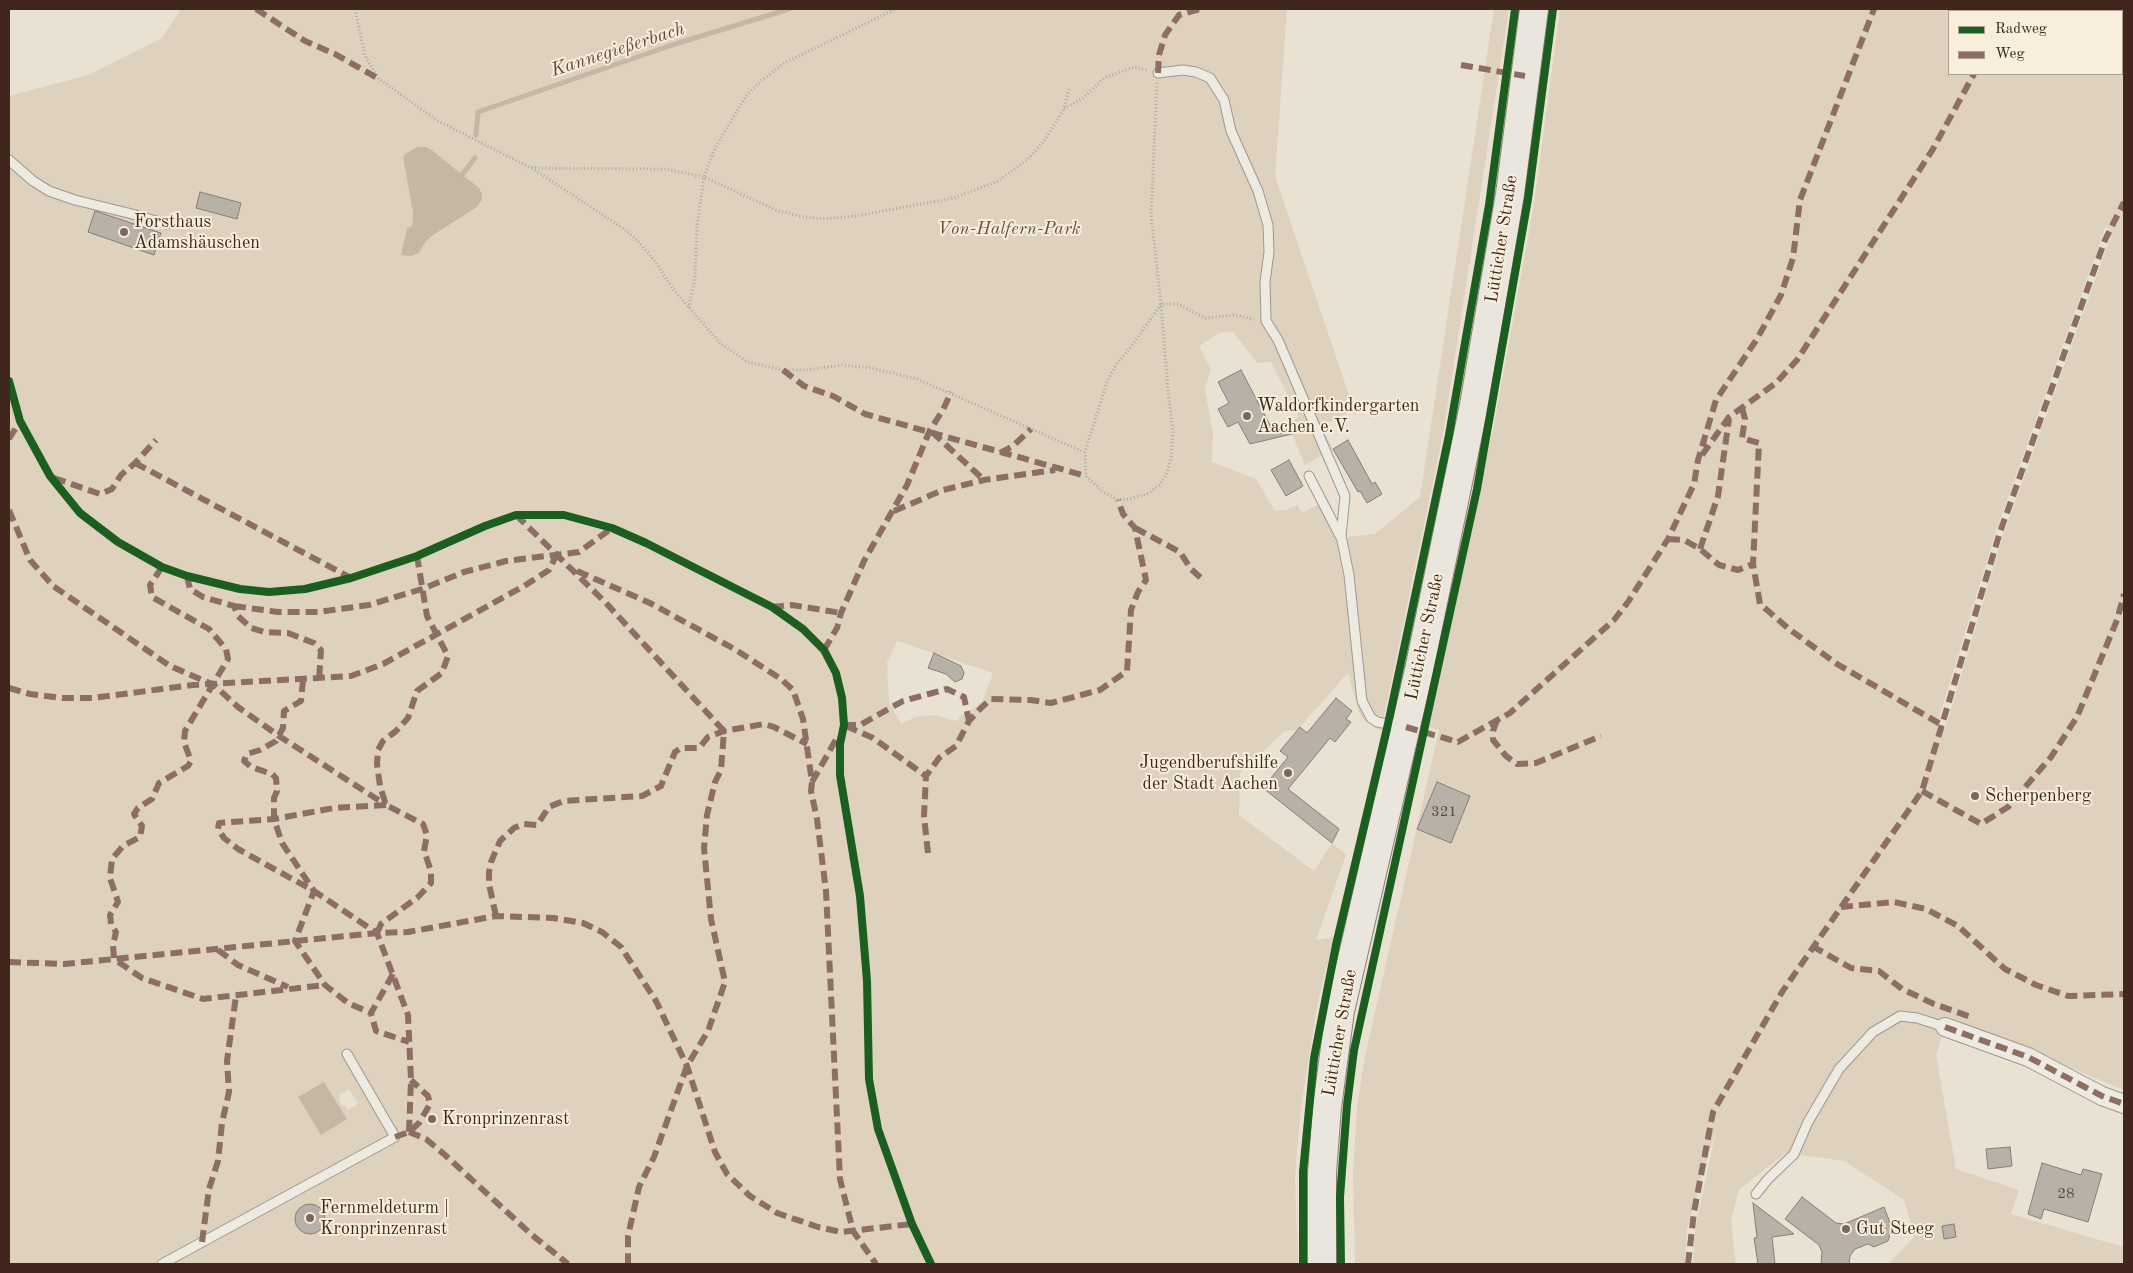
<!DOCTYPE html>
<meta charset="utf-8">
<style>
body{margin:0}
#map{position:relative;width:2133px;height:1273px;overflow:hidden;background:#e9e2d3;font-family:"Old Standard TT",serif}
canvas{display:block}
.frame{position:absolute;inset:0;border:10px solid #40261d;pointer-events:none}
.legend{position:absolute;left:1948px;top:10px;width:175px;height:65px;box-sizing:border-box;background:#f7eedc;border:1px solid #ae9e90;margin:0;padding:6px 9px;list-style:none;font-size:15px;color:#40261d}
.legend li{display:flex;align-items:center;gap:10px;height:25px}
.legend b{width:25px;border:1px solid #ae9e90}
</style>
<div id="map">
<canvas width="2133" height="1273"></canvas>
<div class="frame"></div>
<ul class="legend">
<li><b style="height:6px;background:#1b5e20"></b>Radweg</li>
<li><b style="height:6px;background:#8d6e63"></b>Weg</li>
</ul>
</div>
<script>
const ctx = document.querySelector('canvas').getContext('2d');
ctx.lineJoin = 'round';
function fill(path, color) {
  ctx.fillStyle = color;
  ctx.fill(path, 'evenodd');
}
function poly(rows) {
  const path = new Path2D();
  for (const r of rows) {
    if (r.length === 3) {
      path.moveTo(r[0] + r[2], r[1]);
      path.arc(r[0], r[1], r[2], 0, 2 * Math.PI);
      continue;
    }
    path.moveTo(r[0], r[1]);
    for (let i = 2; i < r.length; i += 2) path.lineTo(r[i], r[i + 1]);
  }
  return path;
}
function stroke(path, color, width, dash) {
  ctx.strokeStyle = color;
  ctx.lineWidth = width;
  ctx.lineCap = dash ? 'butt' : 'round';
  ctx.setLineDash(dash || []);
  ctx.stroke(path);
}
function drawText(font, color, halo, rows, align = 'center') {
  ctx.font = font + ' "Old Standard TT",serif';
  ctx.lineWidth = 4;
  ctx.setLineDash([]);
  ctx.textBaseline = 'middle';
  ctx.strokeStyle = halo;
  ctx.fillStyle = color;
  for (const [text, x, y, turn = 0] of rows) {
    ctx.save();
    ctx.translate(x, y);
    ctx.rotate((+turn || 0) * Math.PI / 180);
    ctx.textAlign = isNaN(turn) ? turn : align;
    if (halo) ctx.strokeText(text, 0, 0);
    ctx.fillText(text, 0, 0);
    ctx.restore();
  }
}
fill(poly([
 [181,9,1287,9,1275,176,1356,416,1350,412,1321,426,1333,449,1305,465,1288,424,1299,417,1271,362,1257,363,1233,332,1219,333,1199,346,1211,369,1205,389,1213,435,1212,462,1256,479,1275,511,1286,510,1297,505,1302,513,1319,504,1340,538,1375,534,1420,497,1494,9,1509,9,1443,434,1381,731,1364,720,1359,713,1348,673,1297,730,1285,731,1240,773,1239,815,1314,871,1332,843,1346,855,1316,940,1334,937,1317,1006,1301,1108,1295,1175,1298,1264,9,1264,9,96,88,75,162,38],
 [433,151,478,188,455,221,426,241,419,253,405,235,407,228,412,226,413,213,403,157,405,154],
 [897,641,993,673,982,702,968,712,962,714,957,721,933,715,915,717,901,724,889,702,887,663],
 [349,1089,358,1104,348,1110,345,1105,341,1106,339,1095],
 [1560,9,2124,9,2124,1090,1948,1017,1936,1055,1956,1169,2019,1190,2011,1214,2124,1247,2124,1264,1889,1264,1914,1237,1904,1200,1844,1161,1786,1153,1739,1190,1731,1220,1736,1264,1693,1264,1695,1230,1717,1125,1687,1229,1685,1264,1355,1264,1353,1173,1357,1107,1365,1056,1439,730,1428,727,1494,425,1534,204],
 [1949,11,2122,11,2122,74,1949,74],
 [2106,226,2112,233,2003,535,1945,729,1937,725,1996,531]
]), '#ded2be');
fill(poly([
 [417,147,426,147,433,151,479,188,482,194,482,200,477,207,435,234,426,241,419,253,411,256,401,255,407,228,412,226,413,213,403,157,405,154],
 [324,1082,347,1119,321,1135,298,1097]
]), '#c5b7a3');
stroke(poly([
 [476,135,478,112,672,45,789,9],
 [461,176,475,158]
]), '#c5b7a3', 5);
const building = poly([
 [200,192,241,203,237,219,196,208,200,192],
 [95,211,161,233,154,255,88,232,95,211],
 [1241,370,1270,425,1300,432,1250,444,1238,422,1228,427,1218,409,1229,403,1218,382,1241,370],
 [1348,440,1372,484,1375,482,1382,494,1367,503,1360,491,1358,492,1333,449,1348,440],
 [1289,460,1303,486,1286,496,1271,470,1289,460],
 [934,653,961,666,964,673,962,679,955,682,946,674,928,668,934,653],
 [1336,698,1352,711,1346,719,1351,722,1335,742,1330,738,1288,789,1339,829,1332,843,1263,788,1288,757,1280,751,1300,727,1307,733,1336,698],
 [1437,782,1470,796,1451,843,1417,829,1437,782],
 [2010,1147,2012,1166,1988,1169,1986,1149,2010,1147],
 [2042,1163,2081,1175,2083,1169,2102,1174,2088,1222,2044,1209,2041,1219,2028,1214,2042,1163],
 [1802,1197,1836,1223,1844,1224,1884,1207,1894,1233,1890,1235,1888,1241,1874,1247,1868,1244,1855,1249,1850,1256,1849,1264,1821,1264,1822,1252,1819,1245,1785,1219,1802,1197],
 [1753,1203,1794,1234,1772,1237,1775,1264,1758,1264,1754,1238,1757,1238,1753,1203],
 [310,1219,15],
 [1954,1224,1956,1237,1944,1239,1942,1226,1954,1224]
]);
fill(building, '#b8b1a7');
stroke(building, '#867e75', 1);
const lane = poly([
 [1158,73,1183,70,1196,72,1210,78,1224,100,1231,131,1258,191,1268,225,1269,252,1265,282,1266,321,1278,340,1345,496,1341,536,1349,575,1362,701,1371,718,1377,722,1404,727],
 [9,160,33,181,49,191,75,200,132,214,166,224],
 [1309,476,1340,536],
 [1756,1194,1768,1179,1794,1154,1808,1122,1839,1069,1873,1032,1900,1016,1917,1018,1945,1027],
 [162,1264,395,1137,347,1054]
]);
const street = poly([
 [1945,1027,2028,1057,2102,1096,2124,1104]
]);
const primary = poly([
 [1322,1264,1322,1173,1327,1107,1340,1011,1419,670,1474,405,1510,194,1534,9]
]);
stroke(lane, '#9e978d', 11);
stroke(street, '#9e978d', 20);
stroke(primary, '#867e75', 30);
stroke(poly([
 [355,9,365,56,379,79,438,121,531,168,665,169,704,177,776,210,799,216,822,219,856,216,954,198,977,189,998,181,1027,160,1044,141,1064,109],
 [1157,83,1151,215,1161,304,1168,391,1173,432,1171,459,1166,475,1159,485,1149,493,1130,499,1118,500,1102,491,1086,476,1085,452,1107,382,1117,363,1131,347,1161,304,1178,304,1205,318,1235,315,1254,319],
 [1069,89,1064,109,1082,99,1104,78,1134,67,1147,70],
 [532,168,624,229,638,241,655,261,673,289,721,344,748,362,783,370,805,370,842,365,871,368,917,379,1084,452],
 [689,308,695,276,697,226,704,177,715,148,746,96,761,81,784,63,896,9]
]), '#aea9a3', 3, [1, 2.5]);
stroke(lane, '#edeae2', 9);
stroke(street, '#edeae2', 18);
stroke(primary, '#eae5dd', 28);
stroke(poly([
 [256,9,305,41,335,54,379,79],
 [2007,11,2008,9],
 [1461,65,1525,76],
 [1158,73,1159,55,1165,35,1179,15,1200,9],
 [783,370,804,386,833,396,865,414,1086,476],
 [1742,408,1745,419,1742,438,1759,443,1753,564,1760,604,1789,629,1837,664,1942,725],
 [932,432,984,480],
 [9,439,20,421],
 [1000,453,1013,446,1031,429],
 [1702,455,1729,417,1776,383,1797,360,1933,149,1974,74],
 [135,463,351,578],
 [54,478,100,494,112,489,121,475,135,463,156,440],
 [9,510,30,560,53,586,170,666,214,685,238,707,279,736,386,805],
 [894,511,943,490,984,480,1055,470],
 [516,515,606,603,724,731,721,770,715,782,707,815,704,848,711,919,725,982,708,1031,687,1066,654,1157,639,1187,628,1236,628,1264],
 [1135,528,1180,552,1191,569,1201,578],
 [1668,539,1684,540,1700,549,1719,565,1738,570,1753,564],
 [1700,549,1718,496,1729,419],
 [162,567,150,585,152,597,209,629,226,649,228,659,185,731,184,742,191,761,188,766,159,783,152,799,138,808,134,814,142,826,140,837,123,846,112,859,110,878,118,902,110,915,111,924,116,932,113,945,114,959,142,978,203,999,325,985],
 [577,571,650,603,736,650,781,679,793,690,803,719,812,782,838,736],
 [187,576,190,589,203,597,234,606,238,616,251,628,264,632,288,633,314,643,321,650,319,680],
 [234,606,278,612,318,612,369,605,422,589,464,572,506,561,579,552,612,528],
 [772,607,792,605,841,613],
 [824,650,837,628,841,613,864,561,907,485,930,430,943,410,951,392],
 [303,680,301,701,284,711,283,728,276,741,260,750,247,754,244,761,251,767,272,774,276,778,277,791,274,798,274,819,282,843,314,891,295,941,325,985,348,1003,371,1013],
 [9,688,30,694,62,698,92,698,193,685,351,676,383,664,524,586,549,570,556,556],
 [1497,720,1493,731,1493,740,1506,756,1517,764,1536,763,1601,736],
 [844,725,860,725,903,701,947,689,964,697,969,721],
 [846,726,873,738,926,776],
 [1406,727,1458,742,1510,713,1614,620,1628,602,1668,539,1694,484,1698,460,1716,400,1757,339,1781,295,1793,258,1800,200,1874,9],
 [812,782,811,791,817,819,826,891,840,1179,853,1231,876,1264],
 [1922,791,1981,824,2008,807,2051,757,2077,717,2117,620,2124,594],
 [386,805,334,808,274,819,219,823,218,829,224,838,238,849,314,891,377,933,408,1015,411,1080,409,1132],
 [928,853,924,816,926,776,939,758,956,746,969,721,982,707,991,699,1030,700,1051,703,1100,690,1127,671,1131,610,1138,592,1146,580,1135,528,1123,514,1118,500],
 [1841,907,1894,902,1926,909,1958,926,2005,969,2036,985,2068,996,2124,994],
 [496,916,489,884,489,872,491,862,500,841,514,828,523,824,537,825,549,807,563,801,642,796,661,786,675,752,681,748,699,748,708,737,724,731,764,724,774,727,807,744],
 [377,933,381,924,418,897,431,883,431,871,424,851,427,835,423,824,386,805,380,786,377,764,378,750,383,741,396,731,408,718,417,691,442,673,448,656,427,616,417,556],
 [1812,946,1851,968,1879,971,1902,989,1934,1004,1974,1018],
 [218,950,238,965,288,987],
 [9,962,64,964,377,933,408,932,496,916,553,918,583,923,602,932,621,947,656,1001,687,1066,715,1152,727,1174,750,1196,777,1213,818,1227,841,1232,912,1224],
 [393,974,371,1013,376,1031,409,1042],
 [1945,1027,2028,1057,2102,1096,2124,1104],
 [409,1132,426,1139,445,1155,532,1235,568,1264],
 [395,1137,409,1132,419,1123,430,1104,428,1096,411,1080],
 [202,1242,209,1189,218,1161,222,1123,229,1092,227,1061,236,996],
 [1688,1264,1694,1212,1713,1112,1782,992,1922,791,2000,532,2105,240,2124,202]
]), '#8d6e63', 6, [12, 6]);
stroke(poly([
 [9,381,20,421,50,476,80,513,118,542,162,567,187,576,240,589,269,592,305,589,351,578,417,556,485,526,516,515,564,515,612,528,646,543,772,607,803,629,824,650,836,673,842,698,844,725,840,744,840,775,860,896,867,981,869,1079,878,1129,912,1224,931,1264],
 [1303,1264,1303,1172,1314,1058,1336,945,1388,724,1449,435,1489,205,1515,9],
 [1341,1264,1340,1197,1347,1105,1354,1050,1477,489,1528,199,1553,9]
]), '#1b5e20', 8);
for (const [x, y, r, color] of [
 [124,232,5,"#7b685d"],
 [1247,416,5,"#7b685d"],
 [1288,773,5,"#7b685d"],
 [1975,796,5,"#7b685d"],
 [432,1119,5,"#7b685d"],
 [310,1218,5,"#7b685d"],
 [1846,1229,5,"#7b685d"]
]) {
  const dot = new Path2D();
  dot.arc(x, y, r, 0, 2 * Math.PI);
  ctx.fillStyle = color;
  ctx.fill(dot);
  stroke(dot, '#f7eedc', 2);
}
drawText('15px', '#5e4940', null, [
 ["321",1444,812],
 ["28",2066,1194]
]);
drawText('18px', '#40261d', '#f7eedc', [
 ["Forsthaus",134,222],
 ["Adamshäuschen",134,243],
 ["Waldorfkindergarten",1257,406],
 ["Aachen e.V.",1257,427],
 ["Jugendberufshilfe",1278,763,"right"],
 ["der Stadt Aachen",1278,784,"right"],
 ["Scherpenberg",1985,796],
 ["Kronprinzenrast",442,1119],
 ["Fernmeldeturm |",320,1208],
 ["Kronprinzenrast",320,1229],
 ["Gut Steeg",1856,1229]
], 'left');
drawText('italic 18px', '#654e41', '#f7eedc', [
 ["Von-Halfern-Park",1009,229]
]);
drawText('18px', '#40261d', '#f7eedc', [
 ["Lütticher Straße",1502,239,-81],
 ["Lütticher Straße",1425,637,-78],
 ["Lütticher Straße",1340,1033,-80]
]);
drawText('italic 19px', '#634c3f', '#f7eedc', [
 ["Kannegießerbach",618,50,-18]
]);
</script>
